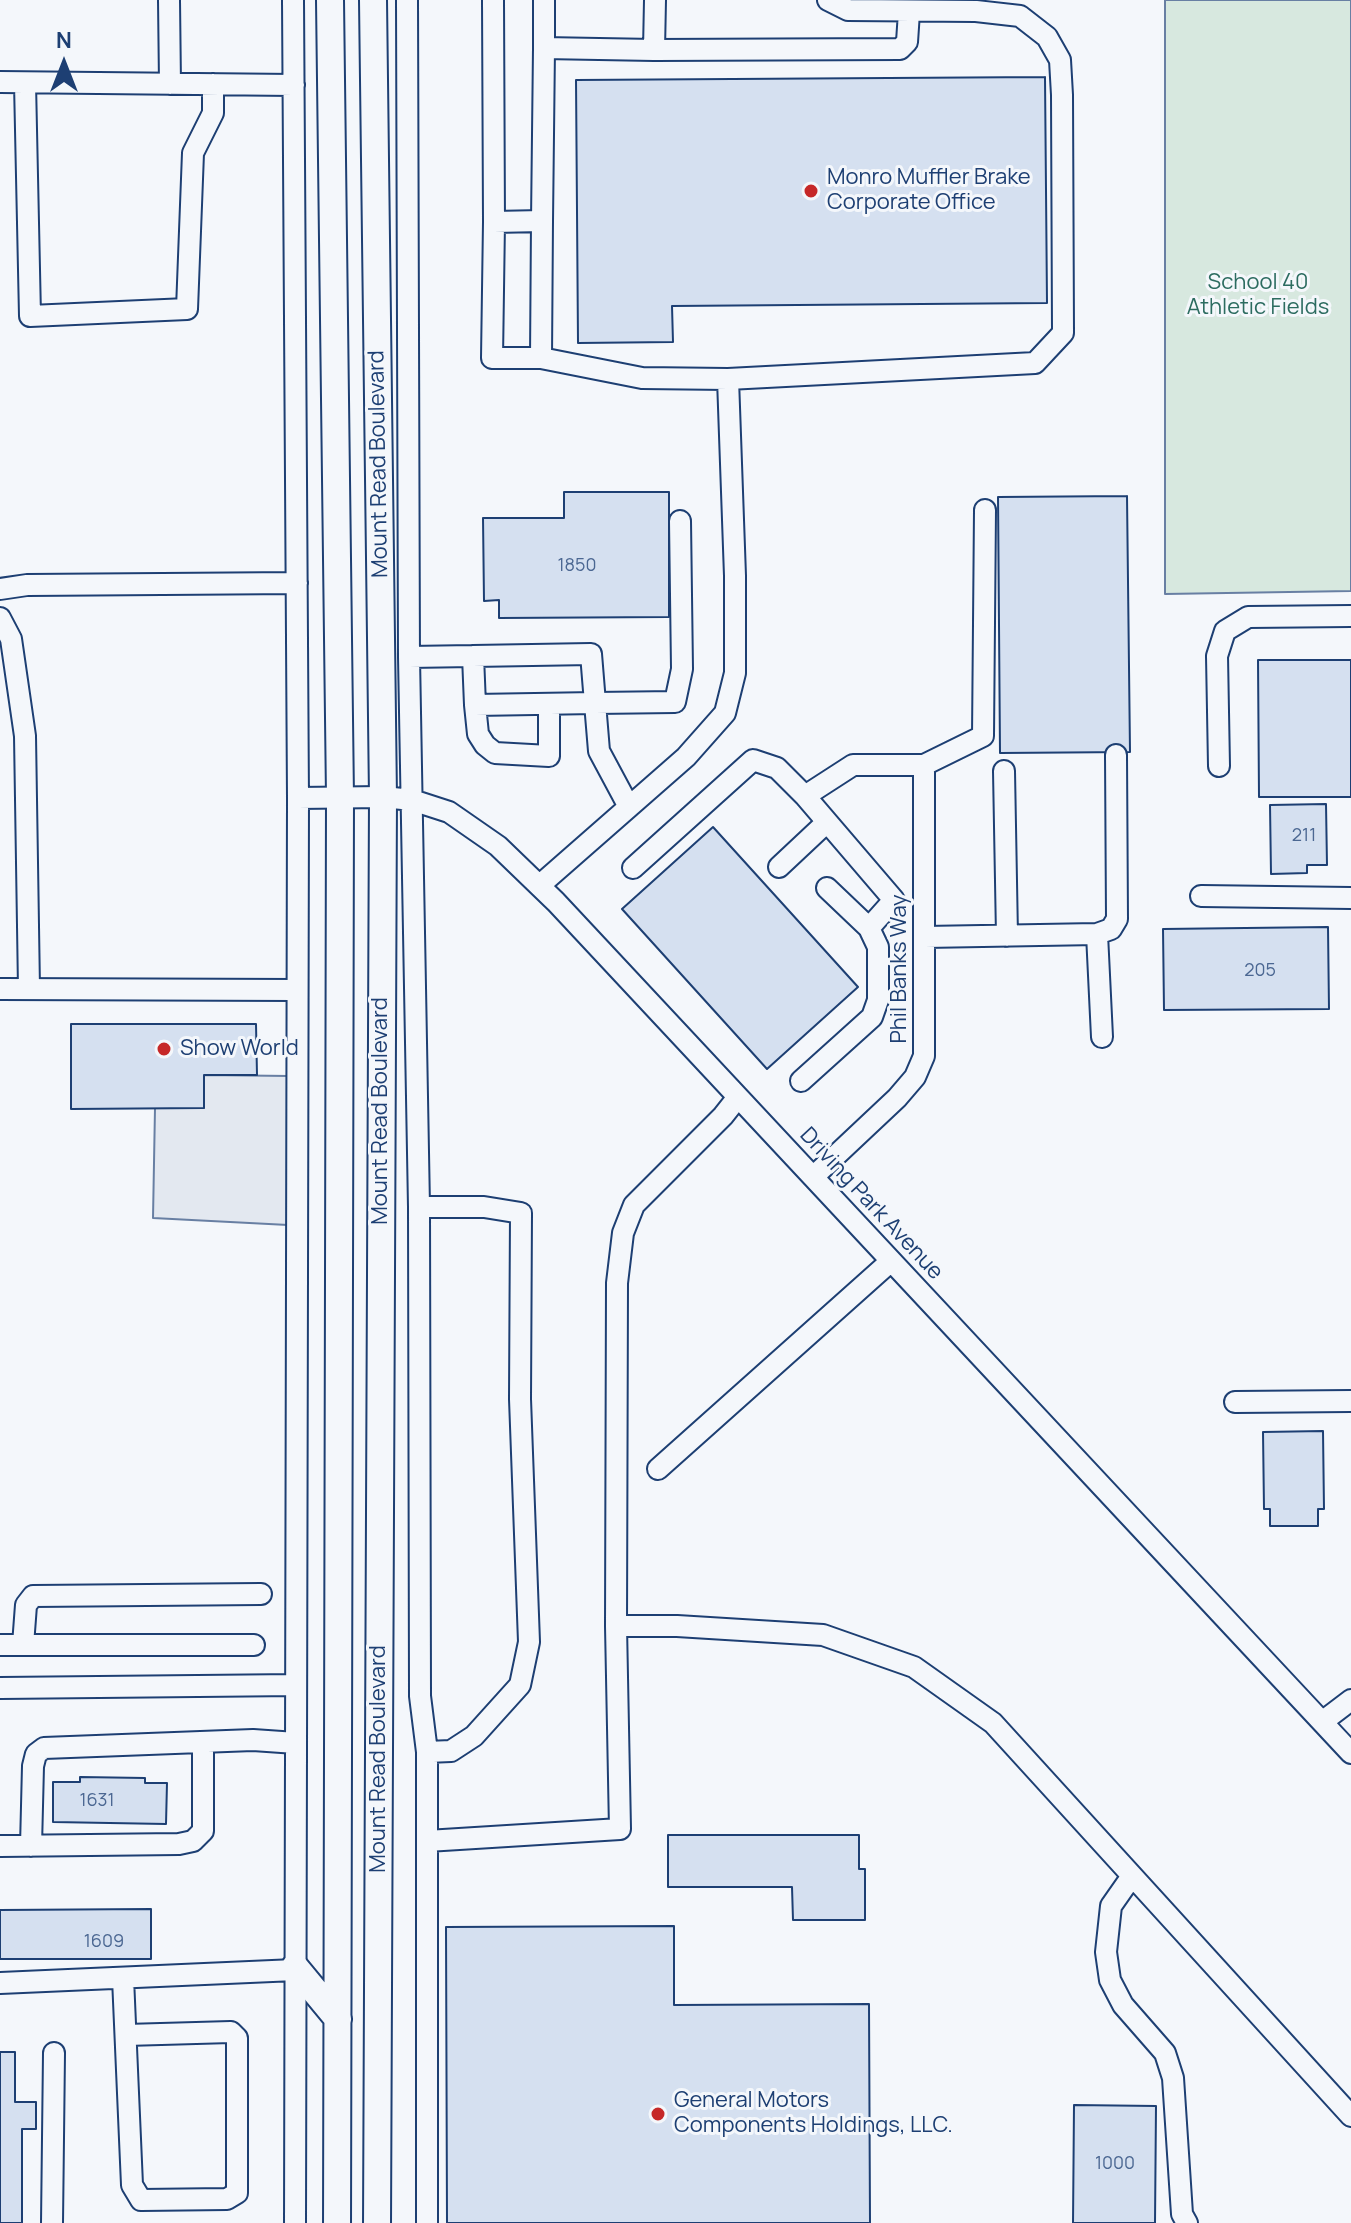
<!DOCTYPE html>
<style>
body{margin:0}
#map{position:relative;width:1351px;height:2223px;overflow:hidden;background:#f4f7fb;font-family:Manrope,sans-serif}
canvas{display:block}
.north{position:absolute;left:24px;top:24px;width:80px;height:80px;-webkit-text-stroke:6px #f4f7fb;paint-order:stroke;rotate:0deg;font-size:22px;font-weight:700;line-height:32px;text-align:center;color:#1d3f73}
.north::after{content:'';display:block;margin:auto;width:28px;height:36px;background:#1d3f73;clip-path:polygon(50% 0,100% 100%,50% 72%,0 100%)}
</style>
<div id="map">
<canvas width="1351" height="2223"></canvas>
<div class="north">N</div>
</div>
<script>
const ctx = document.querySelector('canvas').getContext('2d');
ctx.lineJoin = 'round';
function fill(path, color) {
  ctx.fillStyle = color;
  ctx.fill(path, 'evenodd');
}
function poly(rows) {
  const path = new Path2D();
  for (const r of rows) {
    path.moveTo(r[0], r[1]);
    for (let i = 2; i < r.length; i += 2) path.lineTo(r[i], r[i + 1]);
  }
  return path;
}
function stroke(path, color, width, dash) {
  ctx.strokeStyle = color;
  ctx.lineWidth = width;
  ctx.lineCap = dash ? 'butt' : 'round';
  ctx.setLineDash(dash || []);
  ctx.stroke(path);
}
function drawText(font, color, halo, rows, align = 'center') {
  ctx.font = font + ' Manrope,sans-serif';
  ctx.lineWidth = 6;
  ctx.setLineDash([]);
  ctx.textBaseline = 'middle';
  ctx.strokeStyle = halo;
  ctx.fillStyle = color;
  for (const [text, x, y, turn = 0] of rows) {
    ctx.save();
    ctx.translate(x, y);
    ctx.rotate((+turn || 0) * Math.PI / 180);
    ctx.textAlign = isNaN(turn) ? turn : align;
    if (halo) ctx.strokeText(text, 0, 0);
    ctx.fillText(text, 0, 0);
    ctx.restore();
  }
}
const green = poly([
 [1165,0,1351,0,1351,591,1165,594,1165,0]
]);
fill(green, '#d7e8df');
stroke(green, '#687fa3', 2);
const parking = poly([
 [204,1075,289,1076,288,1225,153,1218,155,1108,204,1108,204,1075]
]);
fill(parking, '#e3e8f0');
stroke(parking, '#687fa3', 2);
const building = poly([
 [1045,77,1047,303,672,306,673,342,578,343,576,80,1045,77],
 [564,492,669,492,669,617,499,618,499,600,484,601,483,518,564,518,564,492],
 [1127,496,1130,752,1000,753,998,497,1127,496],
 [1258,660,1351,660,1351,797,1259,797,1258,660],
 [1326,804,1327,865,1307,865,1307,873,1271,874,1270,805,1326,804],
 [713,827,858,987,767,1069,622,909,713,827],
 [1328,927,1329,1009,1164,1010,1163,929,1328,927],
 [71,1024,256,1024,257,1075,204,1075,204,1108,71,1109,71,1024],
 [1323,1431,1324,1509,1318,1509,1318,1526,1270,1526,1270,1509,1264,1509,1263,1432,1323,1431],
 [80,1777,145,1778,145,1783,167,1783,166,1824,53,1822,53,1782,80,1782,80,1777],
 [668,1835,859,1835,859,1869,865,1869,865,1920,793,1920,792,1887,668,1887,668,1835],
 [151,1909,151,1959,0,1959,0,1910,151,1909],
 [674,1926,674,2005,869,2004,870,2223,447,2223,446,1927,674,1926],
 [0,2052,15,2052,15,2102,36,2102,36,2129,22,2129,22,2223,0,2223,0,2052],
 [1074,2105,1156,2106,1155,2223,1073,2223,1074,2105]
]);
fill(building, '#d5e0f0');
stroke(building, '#1d3f73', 2);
const minor = poly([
 [169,0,170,84],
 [293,0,298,798,295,2223],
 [407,0,409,657,419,1207],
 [493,0,494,222,542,221,544,48],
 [544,0,544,48,654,50,655,0],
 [654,50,900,49,907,42,909,12],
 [0,82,294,85],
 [25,83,30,316,187,309,193,153,213,113,213,84],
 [494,222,492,358,541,358,542,221],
 [541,358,642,378,728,379],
 [0,589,27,585,297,583],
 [0,618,11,639,25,736,29,989],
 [409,657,473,656,591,654,595,703,475,705,473,656],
 [475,705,478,734,485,745,495,753,549,756,549,704],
 [1219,766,1217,656,1225,631,1248,617,1351,616],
 [1004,771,1007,936],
 [298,798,383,797,412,800,449,812,498,846,556,902,1351,1753],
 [629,807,599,751,595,703,675,702,682,669,680,521],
 [779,867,827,822],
 [633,868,753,760,777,768,805,796,853,765,924,765,983,736,985,510],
 [540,885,686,757,725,713,735,673,735,576,728,379,1035,363,1063,333,1062,95,1060,60,1047,37,1020,16,976,11,848,10,828,0],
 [827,888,869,928],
 [1201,896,1351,898],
 [1097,934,1102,1037],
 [925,937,1097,934,1111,929,1117,919,1116,755],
 [0,989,297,990],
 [801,1081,872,1017,878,1000,878,947,869,928,894,900,805,796],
 [738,1097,723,1116,634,1205,623,1233,617,1283,616,1626,677,1626,823,1635,914,1667,993,1723,1351,2116],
 [813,1177,897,1098,915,1077,924,1056,924,765],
 [1235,1402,1351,1401],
 [658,1469,891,1261],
 [0,1645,254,1645],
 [23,1645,26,1605,33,1596,261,1594],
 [0,1688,296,1685],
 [1322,1722,1351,1700],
 [427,1841,620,1829,616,1626],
 [0,1846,179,1844,193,1841,203,1831,203,1742],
 [31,1846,33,1766,36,1754,44,1748,253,1740,296,1743],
 [1132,1876,1111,1906,1106,1952,1110,1980,1123,2005,1165,2053,1173,2078,1182,2214,1187,2223],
 [123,1978,132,2185,141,2200,227,2199,237,2193,237,2038,231,2032,126,2035],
 [0,1983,295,1970],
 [52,2223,54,2053],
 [427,2223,427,1752,420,1696,419,1207,484,1207,521,1213,520,1399,529,1642,520,1685,474,1736,451,1751,427,1752]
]);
const major = poly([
 [330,0,340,797,337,2223],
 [373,0,383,797,377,2223],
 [295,1967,338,2019]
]);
stroke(minor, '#1d3f73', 24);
stroke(major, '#1d3f73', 30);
stroke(minor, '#f4f7fb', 20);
stroke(major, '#f4f7fb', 26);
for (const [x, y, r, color] of [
 [811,191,8,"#c62828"],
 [164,1049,8,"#c62828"],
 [658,2114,8,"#c62828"]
]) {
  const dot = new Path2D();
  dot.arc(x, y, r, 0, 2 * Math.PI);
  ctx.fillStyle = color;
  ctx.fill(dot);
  stroke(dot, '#f4f7fb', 3);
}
drawText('18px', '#4b6792', null, [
 ["1850",577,566],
 ["211",1304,836],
 ["205",1260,971],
 ["1631",97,1801],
 ["1609",104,1942],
 ["1000",1115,2164]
]);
drawText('22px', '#1d3f73', '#f4f7fb', [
 ["Monro Muffler Brake",827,178],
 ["Corporate Office",827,203],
 ["Show World",180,1049],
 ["General Motors",674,2101],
 ["Components Holdings, LLC.",674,2126]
], 'left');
drawText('22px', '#2c6c60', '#f4f7fb', [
 ["School 40",1258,283],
 ["Athletic Fields",1258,308]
]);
drawText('22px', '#1d3f73', '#f4f7fb', [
 ["Mount Read Boulevard",379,464,-91],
 ["Phil Banks Way",900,969,-90],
 ["Mount Read Boulevard",381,1111,-90],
 ["Driving Park Avenue",871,1204,47],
 ["Mount Read Boulevard",379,1759,-90]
]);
</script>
